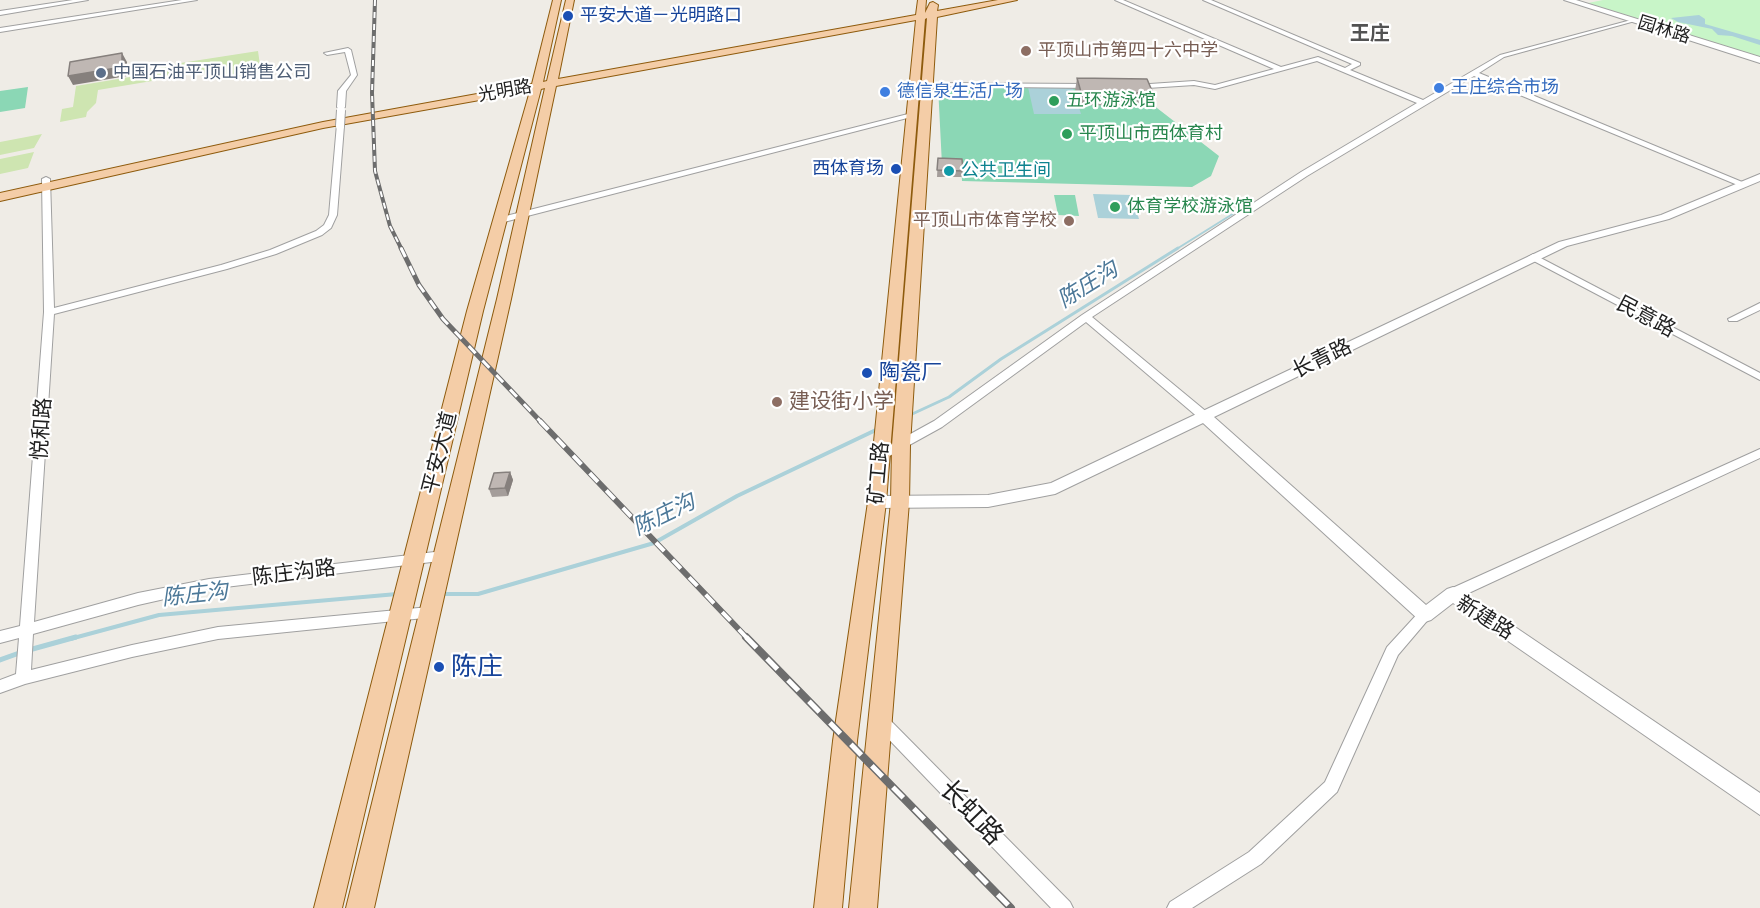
<!DOCTYPE html>
<meta charset="utf-8">
<style>
body{margin:0}
canvas{display:block;background:#efece6}
</style>
<canvas width="1760" height="908"></canvas>
<script>
const ctx = document.querySelector('canvas').getContext('2d');
ctx.lineJoin = 'round';
function fill(path, color) {
  ctx.fillStyle = color;
  ctx.fill(path, 'evenodd');
}
function poly(rows) {
  const path = new Path2D();
  for (const r of rows) {
    path.moveTo(r[0], r[1]);
    for (let i = 2; i < r.length; i += 2) path.lineTo(r[i], r[i + 1]);
  }
  return path;
}
function stroke(path, color, width, dash) {
  ctx.strokeStyle = color;
  ctx.lineWidth = width;
  ctx.lineCap = dash ? 'butt' : 'round';
  ctx.setLineDash(dash || []);
  ctx.stroke(path);
}
function drawText(font, color, halo, rows, align = 'center') {
  ctx.font = font + ' Montserrat,"Noto Sans SC",sans-serif';
  ctx.lineWidth = 4.5;
  ctx.setLineDash([]);
  ctx.textBaseline = 'middle';
  ctx.strokeStyle = halo;
  ctx.fillStyle = color;
  for (const [text, x, y, turn = 0] of rows) {
    ctx.save();
    ctx.translate(x, y);
    ctx.rotate((+turn || 0) * Math.PI / 180);
    ctx.textAlign = isNaN(turn) ? turn : align;
    if (halo) ctx.strokeText(text, 0, 0);
    ctx.fillText(text, 0, 0);
    ctx.restore();
  }
}
fill(poly([
 [258,51,261,72,218,79,218,74,200,73,98,90,96,103,87,112,86,117,60,122,62,109,73,107,76,86,160,72,161,66],
 [42,134,34,148,0,155,0,142],
 [34,152,28,168,0,174,0,159]
]), '#cee5b1');
fill(poly([
 [1603,0,1760,0,1760,57,1588,3]
]), '#c8f5c8');
fill(poly([
 [938,86,1147,88,1157,108,1219,156,1211,176,1192,187,962,181,961,165,942,165],
 [28,87,25,108,0,112,0,91],
 [1054,195,1075,195,1079,216,1058,215]
]), '#8bd7b5');
fill(poly([
 [1699,15,1705,19,1705,24,1760,40,1760,45,1732,36,1718,35,1712,29,1678,22,1671,18],
 [1028,87,1073,88,1081,114,1034,114],
 [1093,194,1132,195,1139,219,1098,218]
]), '#abd1d9');
stroke(poly([
 [1175,250,1239,210]
]), '#abd1d9', 2);
stroke(poly([
 [910,415,949,397,1001,359,1178,248]
]), '#abd1d9', 3);
stroke(poly([
 [441,594,478,594,654,543,737,496,878,429],
 [70,639,159,615,397,594]
]), '#abd1d9', 4);
stroke(poly([
 [29,650,76,637],
 [0,660,22,652]
]), '#abd1d9', 5);
const minor = poly([
 [73,0,88,0,0,15,0,11,73,0],
 [182,0,197,0,0,32,0,28,182,0],
 [1115,0,1123,0,1281,67,1318,57,1345,68,1352,64,1203,0,1211,0,1360,63,1360,65,1350,70,1423,100,1500,55,1635,19,1635,21,1504,57,1479,73,1747,184,1740,186,1474,76,1307,176,1092,317,1208,413,1210,416,1208,419,1200,419,1086,322,942,427,884,459,876,459,874,456,876,453,934,421,1082,315,1301,172,1417,103,1317,61,1215,89,1194,85,1132,89,1131,87,1135,85,1194,81,1215,85,1274,69,1115,0],
 [348,48,351,50,357,75,346,91,345,107,341,109,337,107,338,91,351,75,345,52,327,55,324,53,348,48],
 [929,83,1090,84,1094,86,1090,88,927,86,927,84,929,83],
 [908,114,915,116,504,222,498,222,497,220,498,218,908,114],
 [337,124,344,126,337,215,331,228,322,235,276,254,227,269,54,314,34,622,138,593,209,579,443,551,448,552,450,556,448,560,209,589,138,605,33,634,31,670,132,645,218,627,429,607,434,609,436,613,434,617,218,639,132,657,25,684,0,693,0,680,16,674,19,638,0,643,0,631,20,626,44,312,42,179,46,177,50,179,54,308,221,265,270,250,316,231,324,225,329,215,337,124],
 [1533,254,1760,373,1760,380,1530,259,1528,257,1533,254],
 [1760,303,1760,310,1737,321,1729,321,1728,319,1760,303],
 [1760,449,1760,458,1458,598,1453,599,1448,598,1446,594,1448,590,1760,449],
 [1425,609,1430,611,1432,615,1398,655,1337,792,1261,864,1192,908,1167,908,1170,902,1249,852,1325,782,1387,647,1420,611,1425,609],
 [880,713,885,715,1070,902,1073,908,1051,908,875,725,872,720,875,715,880,713]
]);
const tertiary = poly([
 [1564,0,1576,0,1760,57,1760,63,1564,0],
 [1760,174,1760,181,1669,219,1567,246,1214,417,1426,605,1447,589,1453,587,1459,589,1760,793,1760,815,1453,603,1431,620,1425,622,1419,620,1203,423,1055,494,988,507,877,508,871,506,869,502,871,498,877,496,988,495,1051,483,1559,242,1661,215,1760,174]
]);
const primary = poly([
 [553,0,561,0,543,82,547,81,566,0,574,0,558,79,916,15,918,0,926,0,925,13,930,3,933,2,938,5,937,11,998,0,1017,0,937,17,910,445,909,502,877,908,849,908,891,502,892,445,927,18,925,19,886,502,857,741,842,908,814,908,833,741,868,502,916,20,556,86,511,299,374,908,346,908,497,299,545,88,541,89,483,311,342,908,314,908,467,311,530,91,323,128,0,201,0,193,323,122,532,84,553,0]
]);
stroke(minor, '#a0a0a0', 2);
stroke(tertiary, '#a0a0a0', 2);
stroke(primary, '#8e5b0d', 2);
fill(minor, '#fff');
fill(tertiary, '#fff');
fill(primary, '#f4cda7');
const railFar3 = poly([
 [375,0,372,93,375,171,390,226,402,250]
]);
const railFar2 = poly([
 [401,248,419,285,443,319,542,423]
]);
const railFar1 = poly([
 [540,421,748,639]
]);
const rail = poly([
 [746,637,1011,908]
]);
stroke(railFar3, '#6d6d6d', 4);
stroke(railFar2, '#6d6d6d', 5);
stroke(railFar1, '#6d6d6d', 6);
stroke(rail, '#6d6d6d', 8);
stroke(railFar3, '#fff', 2, [6]);
stroke(railFar2, '#fff', 3, [10]);
stroke(railFar1, '#fff', 4, [12]);
stroke(rail, '#fff', 5, [15]);
const minorBridgeFar1 = poly([
 [341,112,341,107]
]);
const minorBridge = poly([
 [340,126,341,110]
]);
stroke(minorBridgeFar1, '#a0a0a0', 8, []);
stroke(minorBridge, '#a0a0a0', 10, []);
stroke(minorBridgeFar1, '#fff', 7);
stroke(minorBridge, '#fff', 8);
fill(poly([
 [1077,78,1153,93,1151,106,1079,105,1075,91],
 [938,158,963,171,962,177,937,177],
 [510,472,513,480,508,496,492,497,489,489]
]), '#a49d9a');
fill(poly([
 [122,53,127,62,127,76,73,85,68,76],
 [510,472,513,480,508,496,505,488]
]), '#86807d');
const building = poly([
 [122,53,122,67,68,76,70,62,122,53],
 [1077,78,1147,79,1153,93,1081,92,1077,78],
 [938,158,962,159,963,171,937,170,938,158],
 [510,472,505,488,489,489,494,473,510,472]
]);
fill(building, '#bfb7b3');
stroke(building, '#86807d', 1.5);
for (const [x, y, r, color] of [
 [568,16,6,"#1a4fb4"],
 [1026,51,6,"#8d6e63"],
 [101,73,6,"#5c6f8a"],
 [1439,88,6,"#3f7fe0"],
 [885,92,6,"#3f7fe0"],
 [1054,101,6,"#2e9e5b"],
 [1067,134,6,"#2e9e5b"],
 [896,169,6,"#1a4fb4"],
 [949,171,6,"#0f9aa8"],
 [1115,207,6,"#2e9e5b"],
 [1069,221,6,"#8d6e63"],
 [867,373,6,"#1a4fb4"],
 [777,402,6,"#8d6e63"],
 [439,667,6,"#1a4fb4"]
]) {
  const dot = new Path2D();
  dot.arc(x, y, r, 0, 2 * Math.PI);
  ctx.fillStyle = color;
  ctx.fill(dot);
  stroke(dot, '#fff', 2);
}
drawText('18px', '#164399', '#fff', [
 ["平安大道－光明路口",580,16],
 ["西体育场",884,169,"right"]
], 'left');
drawText('18px', '#1f1f1f', '#fff', [
 ["园林路",1664,30,17],
 ["光明路",505,91,-10]
]);
drawText('18px', '#785e54', '#fff', [
 ["平顶山市第四十六中学",1038,51],
 ["平顶山市体育学校",1057,221,"right"]
], 'left');
drawText('18px', '#4e5e75', '#fff', [
 ["中国石油平顶山销售公司",113,73]
], 'left');
drawText('18px', '#366cbe', '#fff', [
 ["王庄综合市场",1451,88],
 ["德信泉生活广场",897,92]
], 'left');
drawText('18px', '#27864d', '#fff', [
 ["五环游泳馆",1066,101],
 ["平顶山市西体育村",1079,134],
 ["体育学校游泳馆",1127,207]
], 'left');
drawText('18px', '#0d838f', '#fff', [
 ["公共卫生间",961,171]
], 'left');
drawText('bold 20px', '#525252', '#fff', [
 ["王庄",1370,34]
]);
drawText('21px', '#1f1f1f', '#fff', [
 ["民意路",1646,317,28],
 ["长青路",1322,359,-26],
 ["悦和路",42,429,-86],
 ["平安大道",440,453,-76],
 ["矿工路",879,473,-85],
 ["陈庄沟路",294,573,-7],
 ["新建路",1485,618,32]
]);
drawText('21px', '#164399', '#fff', [
 ["陶瓷厂",879,373]
], 'left');
drawText('21px', '#785e54', '#fff', [
 ["建设街小学",789,402]
], 'left');
drawText('italic 22px', '#4c7898', '#fff', [
 ["陈庄沟",1088,285,-32],
 ["陈庄沟",664,515,-26],
 ["陈庄沟",195,595,-6]
]);
drawText('26px', '#164399', '#fff', [
 ["陈庄",451,667]
], 'left');
drawText('26px', '#1f1f1f', '#fff', [
 ["长虹路",971,813,46]
]);
</script>
